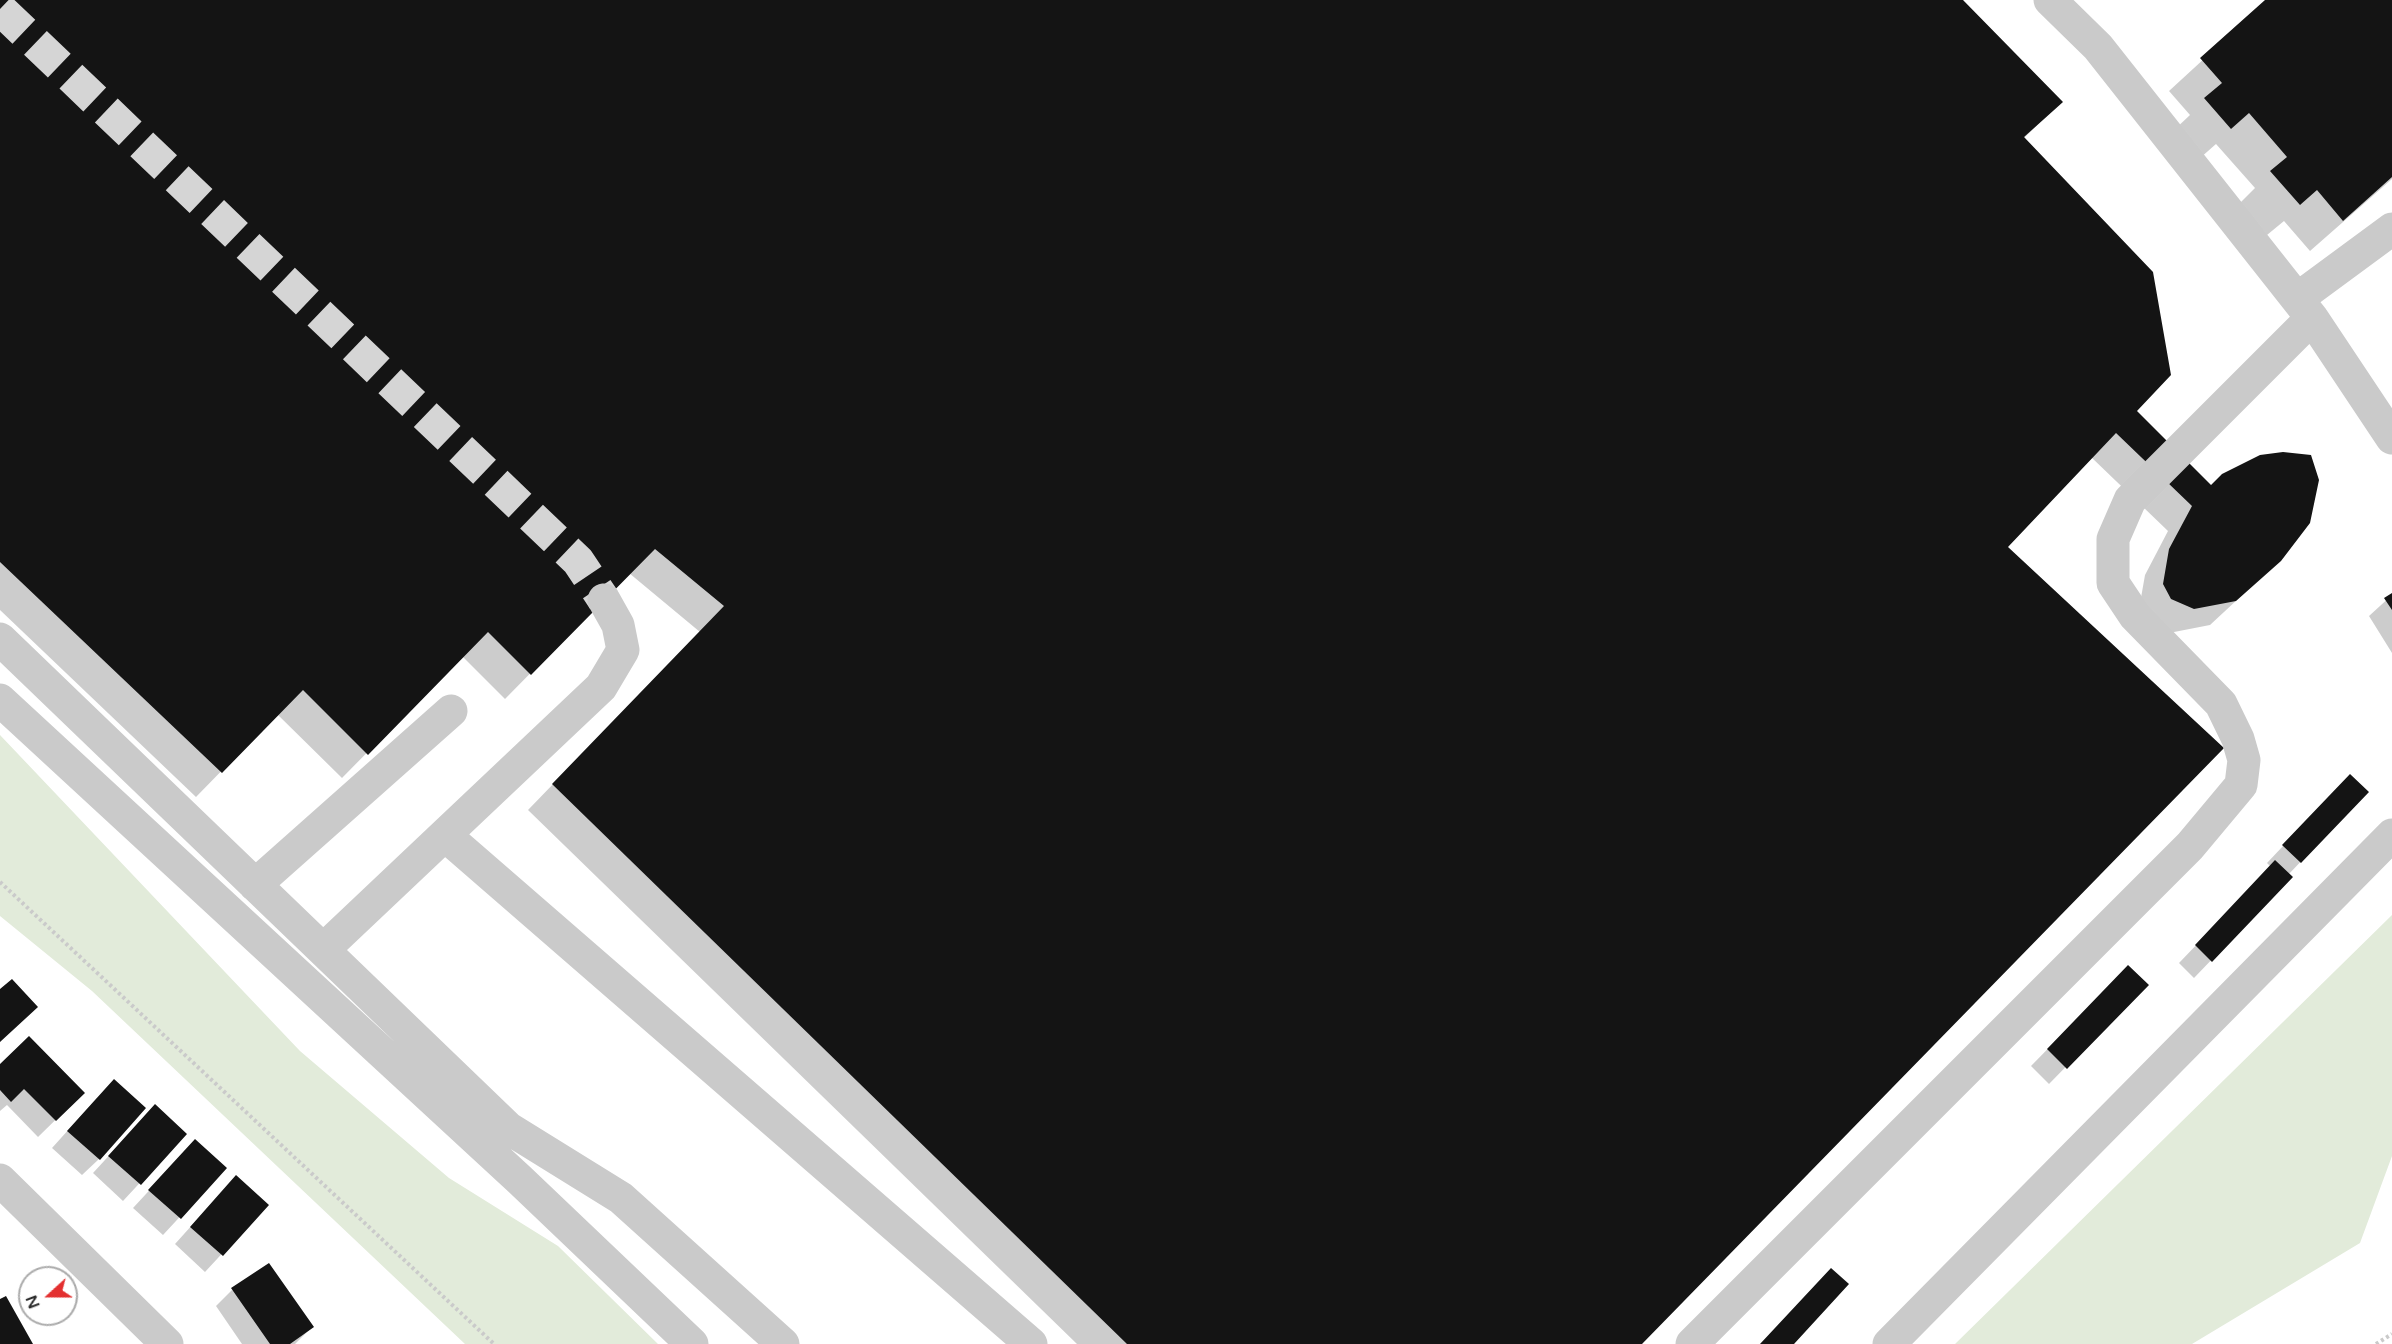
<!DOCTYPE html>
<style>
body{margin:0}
#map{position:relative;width:2392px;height:1344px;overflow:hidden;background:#fff;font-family:"Varela Round",sans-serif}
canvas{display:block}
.north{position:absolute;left:18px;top:1266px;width:60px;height:60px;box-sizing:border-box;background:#fff;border:2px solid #ababab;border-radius:50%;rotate:249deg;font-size:16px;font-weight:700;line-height:24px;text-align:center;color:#2d2d2d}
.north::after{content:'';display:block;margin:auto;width:21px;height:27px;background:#e33030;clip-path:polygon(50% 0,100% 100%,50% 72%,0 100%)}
</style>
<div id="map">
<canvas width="2392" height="1344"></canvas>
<div class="north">N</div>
</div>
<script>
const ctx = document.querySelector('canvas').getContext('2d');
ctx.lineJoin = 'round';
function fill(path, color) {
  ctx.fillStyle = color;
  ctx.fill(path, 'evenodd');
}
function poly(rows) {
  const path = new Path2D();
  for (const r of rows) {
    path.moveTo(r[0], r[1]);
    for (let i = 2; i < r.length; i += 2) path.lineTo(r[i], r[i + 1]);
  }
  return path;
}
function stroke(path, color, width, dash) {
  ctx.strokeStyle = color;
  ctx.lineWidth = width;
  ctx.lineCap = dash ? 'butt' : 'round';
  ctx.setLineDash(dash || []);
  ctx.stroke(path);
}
fill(poly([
 [0,735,300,1051,449,1178,558,1246,658,1344,465,1344,92,991,0,916],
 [2392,915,2392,1156,2360,1243,2192,1344,1955,1344]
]), '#e2ebda');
fill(poly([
 [0,0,1962,0,2061,102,2024,138,2135,411,2280,560,2210,625,2169,633,2139,609,2145,575,2168,531,2091,457,2006,547,1640,1344,1077,1344,528,810,700,632,629,573,505,699,462,656,342,778,277,714,196,797,0,610],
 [2268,0,2392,0,2392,179,2310,251,2284,221,2267,235,2239,204,2255,188,2216,144,2199,159,2173,131,2190,115,2169,91],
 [2392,595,2392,653,2369,616],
 [2367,792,2288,875,2291,877,2194,978,2179,963,2271,867,2267,863,2333,793],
 [2128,967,2146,985,2049,1084,2031,1066],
 [0,1066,83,1093,38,1137,7,1105,0,1111],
 [97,1098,99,1159,82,1175,52,1148],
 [139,1123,185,1134,123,1201,93,1173],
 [195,1141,225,1168,163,1235,133,1208],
 [220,1194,267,1205,205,1272,175,1244],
 [232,1290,312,1327,295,1344,242,1344,216,1306]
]), '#0003');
fill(poly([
 [0,0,1963,0,2063,102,2024,137,2153,272,2171,375,2137,411,2211,485,2222,474,2260,455,2283,452,2311,455,2319,480,2310,523,2281,561,2236,601,2194,609,2171,599,2163,584,2169,549,2192,506,2116,433,2008,547,2224,748,1642,1344,1127,1344,552,784,724,606,655,549,531,675,488,632,368,755,303,690,222,773,0,562],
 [2265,0,2392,0,2392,177,2343,221,2317,190,2300,205,2270,171,2287,157,2249,113,2231,129,2204,98,2222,83,2200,58],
 [2392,593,2392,610,2384,598],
 [2350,774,2369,792,2301,863,2282,845],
 [2275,860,2293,877,2212,962,2195,945],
 [2128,965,2149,985,2067,1069,2047,1049],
 [12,979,38,1007,0,1042,0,989],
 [29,1036,85,1093,56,1121,24,1089,11,1102,0,1090,0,1064],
 [114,1079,146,1108,100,1160,67,1131],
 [155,1104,187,1134,141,1185,108,1156],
 [195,1139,227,1168,181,1219,148,1190],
 [236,1175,269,1205,223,1256,190,1227],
 [269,1263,314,1327,290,1344,270,1344,231,1288],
 [1831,1268,1849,1284,1794,1344,1760,1344],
 [6,1296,33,1344,0,1344,0,1299]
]), '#141414');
stroke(poly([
 [0,9,578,561,604,600]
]), '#d5d5d5', 33, [33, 16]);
stroke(poly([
 [0,882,494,1344],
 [2376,1344,2392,1334]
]), '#cacaca', 4, [3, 3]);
stroke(poly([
 [2050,0,2098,47,2312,318,2392,438],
 [2297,299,2392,229],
 [0,639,508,1128,621,1198,783,1344],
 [0,700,520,1180,692,1344],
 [446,836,1031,1344],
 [255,885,451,711],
 [323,950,601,687,623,650,618,625,604,600],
 [0,1180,167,1344],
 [1692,1344,2190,846,2241,785,2244,760,2238,739,2221,704,2135,616,2113,583,2113,539,2130,500,2312,318],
 [1889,1344,2392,835]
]), '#cacaca', 33);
</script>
